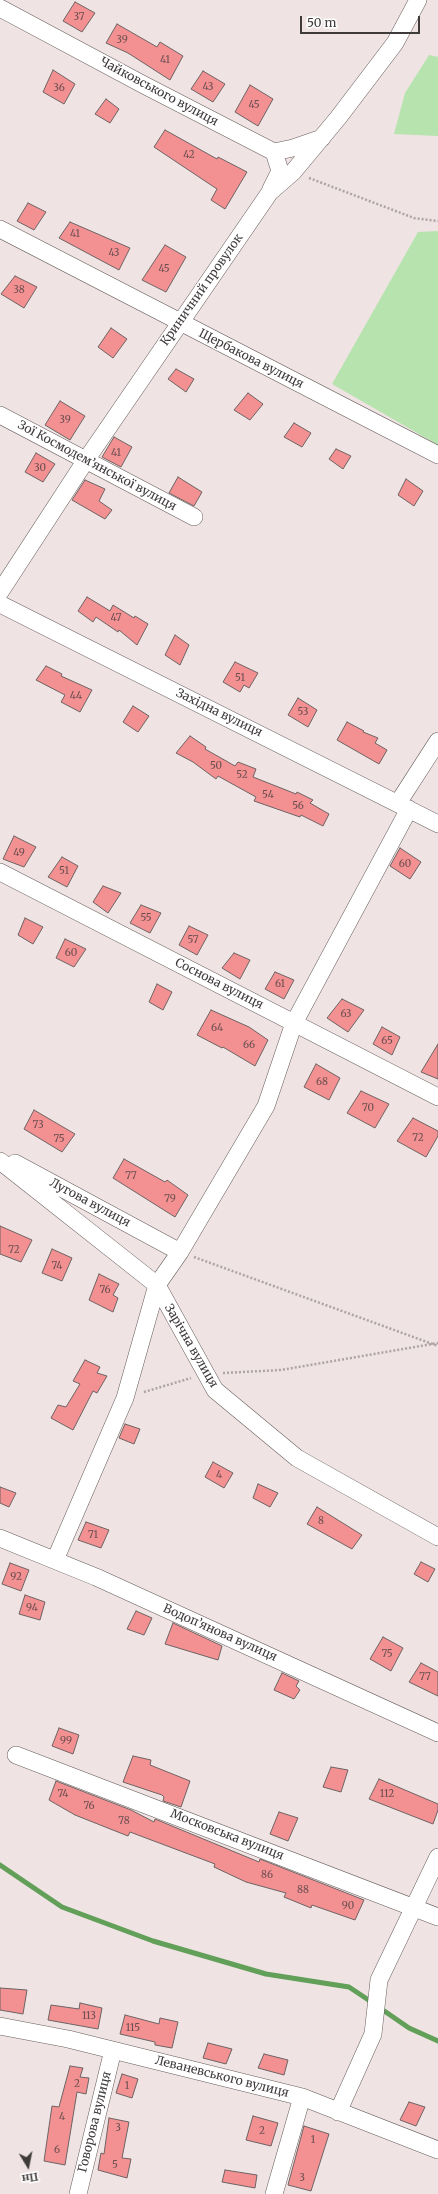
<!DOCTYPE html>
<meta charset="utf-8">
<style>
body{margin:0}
#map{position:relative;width:438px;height:2194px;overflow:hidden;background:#efe3e3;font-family:Merriweather,serif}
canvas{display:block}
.north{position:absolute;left:8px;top:2146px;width:40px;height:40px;-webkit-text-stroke:3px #fff;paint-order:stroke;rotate:170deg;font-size:11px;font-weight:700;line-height:16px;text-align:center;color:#3f3b3b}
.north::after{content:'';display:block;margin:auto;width:14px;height:18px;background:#3f3b3b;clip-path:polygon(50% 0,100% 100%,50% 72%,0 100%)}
.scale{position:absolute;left:300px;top:16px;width:120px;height:18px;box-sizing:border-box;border:2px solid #3f3b3b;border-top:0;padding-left:5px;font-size:12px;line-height:14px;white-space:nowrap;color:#3f3b3b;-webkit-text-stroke:3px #fff;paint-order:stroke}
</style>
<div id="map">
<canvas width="438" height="2194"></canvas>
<div class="north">Пн</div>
<div class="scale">50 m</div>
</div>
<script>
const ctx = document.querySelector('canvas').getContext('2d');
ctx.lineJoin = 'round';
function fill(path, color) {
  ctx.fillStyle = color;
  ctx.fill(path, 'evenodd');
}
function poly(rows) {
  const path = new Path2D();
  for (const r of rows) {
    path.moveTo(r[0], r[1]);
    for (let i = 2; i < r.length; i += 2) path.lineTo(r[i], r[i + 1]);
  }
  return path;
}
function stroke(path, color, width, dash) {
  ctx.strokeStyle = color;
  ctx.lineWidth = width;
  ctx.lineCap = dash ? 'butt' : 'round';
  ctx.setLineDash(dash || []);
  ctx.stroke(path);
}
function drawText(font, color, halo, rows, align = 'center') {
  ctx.font = font + ' Merriweather,serif';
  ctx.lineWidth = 3;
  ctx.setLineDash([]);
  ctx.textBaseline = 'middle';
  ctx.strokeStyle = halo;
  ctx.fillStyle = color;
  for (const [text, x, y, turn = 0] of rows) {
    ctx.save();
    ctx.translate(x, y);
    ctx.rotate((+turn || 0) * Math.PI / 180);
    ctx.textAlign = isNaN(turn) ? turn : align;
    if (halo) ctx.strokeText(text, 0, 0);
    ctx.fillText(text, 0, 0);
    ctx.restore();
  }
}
fill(poly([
 [429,55,438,57,438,136,394,134,405,93],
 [438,231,438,445,332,384,418,232]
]), '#b7e3af');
stroke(poly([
 [0,1865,62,1907,153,1941,266,1974,349,1987,373,2003],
 [380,2008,409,2028,438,2041]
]), '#629f58', 5);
const building = poly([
 [75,2,95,13,82,32,63,21,75,2],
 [117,24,157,47,160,42,183,56,170,80,128,53,106,43,117,24],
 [53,70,75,84,64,104,43,92,53,70],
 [203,71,225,84,213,102,191,89,203,71],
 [250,85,273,99,258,126,235,112,250,85],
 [106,99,119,109,110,123,95,114,106,99],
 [165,130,217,159,218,157,247,172,225,209,211,200,217,189,154,147,165,130],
 [28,203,46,212,34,230,17,221,28,203],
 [70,222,130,248,119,270,59,238,70,222],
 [165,245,186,257,166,292,142,280,165,245],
 [15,276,37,287,24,308,1,294,15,276],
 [111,328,127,339,113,358,98,347,111,328],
 [176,369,194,379,186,392,168,379,176,369],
 [248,393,263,404,250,420,234,410,248,393],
 [60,401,85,416,70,440,45,425,60,401],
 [294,423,311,433,302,447,284,437,294,423],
 [114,437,132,447,121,467,102,457,114,437],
 [336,449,351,456,343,469,329,459,336,449],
 [36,453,55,464,43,482,25,472,36,453],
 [178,477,202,492,194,506,169,493,178,477],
 [406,479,423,491,414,506,398,495,406,479],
 [85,480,105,489,99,501,112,510,105,519,72,500,85,480],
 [87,597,110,611,113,605,134,618,135,616,148,624,137,645,119,630,118,632,96,617,93,622,78,611,87,597],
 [175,635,189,645,180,665,165,655,175,635],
 [235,662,258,673,249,688,244,685,240,692,223,682,235,662],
 [46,666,62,674,61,676,92,690,80,712,61,702,65,695,36,680,46,666],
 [298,698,317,710,308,727,288,715,298,698],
 [133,706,149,716,138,732,123,722,133,706],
 [347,722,364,731,363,732,378,738,375,743,387,750,379,764,337,740,347,722],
 [190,736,206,747,205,749,235,766,238,762,256,769,253,777,296,794,297,792,313,800,310,803,329,814,323,826,301,815,300,817,254,801,256,797,218,776,216,779,193,762,176,753,190,736],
 [14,836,36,847,24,867,3,859,14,836],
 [400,848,421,862,410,879,390,866,400,848],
 [62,857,78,866,67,887,48,877,62,857],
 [103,886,121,893,108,913,93,902,103,886],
 [141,905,161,913,150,933,130,923,141,905],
 [25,918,43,927,33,944,18,935,25,918],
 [189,926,208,935,197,955,179,945,189,926],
 [65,939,86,949,74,967,56,958,65,939],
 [234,953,250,960,240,979,222,968,234,953],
 [275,972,294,980,284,999,265,989,275,972],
 [157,984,172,992,163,1010,149,1002,157,984],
 [342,999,364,1010,348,1032,327,1018,342,999],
 [211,1010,249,1027,268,1040,255,1066,223,1047,222,1048,197,1035,211,1010],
 [382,1027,400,1037,392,1055,373,1044,382,1027],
 [438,1044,438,1079,421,1072,438,1044],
 [316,1064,340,1078,329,1100,304,1087,316,1064],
 [361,1091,389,1104,375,1128,347,1113,361,1091],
 [34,1110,75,1134,62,1152,24,1129,34,1110],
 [413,1118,438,1131,438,1136,426,1157,397,1141,413,1118],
 [124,1159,165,1182,167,1180,188,1195,175,1217,113,1178,124,1159],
 [0,1226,32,1240,21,1262,0,1254,0,1226],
 [52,1249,72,1258,62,1281,42,1273,52,1249],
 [99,1274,119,1284,113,1295,118,1298,113,1312,89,1300,99,1274],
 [85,1360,100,1367,97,1373,107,1376,97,1393,93,1391,73,1430,51,1418,58,1405,66,1407,80,1384,73,1381,85,1360],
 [125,1424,140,1429,134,1444,119,1438,125,1424],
 [213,1462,233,1473,224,1488,205,1477,213,1462],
 [258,1484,278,1493,270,1507,253,1498,258,1484],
 [0,1487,16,1493,9,1507,0,1503,0,1487],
 [317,1507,362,1535,352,1549,307,1524,317,1507],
 [86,1522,109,1530,101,1548,78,1540,86,1522],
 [421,1562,435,1569,428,1582,414,1574,421,1562],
 [10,1563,29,1570,21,1591,2,1584,10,1563],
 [25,1595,45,1602,40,1620,19,1614,25,1595],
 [136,1611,152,1618,144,1635,127,1629,136,1611],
 [173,1623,222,1646,218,1660,165,1644,173,1623],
 [383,1637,403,1648,391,1671,370,1659,383,1637],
 [421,1663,438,1672,438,1696,409,1682,421,1663],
 [282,1673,299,1681,296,1686,300,1690,294,1699,274,1690,282,1673],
 [59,1728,79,1735,73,1754,52,1746,59,1728],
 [133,1756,151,1760,150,1765,190,1781,181,1807,163,1801,164,1797,162,1795,123,1782,133,1756],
 [331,1767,348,1770,341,1792,323,1787,331,1767],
 [379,1779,438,1804,438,1810,433,1824,369,1799,379,1779],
 [56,1781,131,1810,154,1822,155,1819,259,1862,260,1859,364,1900,355,1920,312,1905,311,1908,284,1897,286,1893,246,1882,214,1867,215,1864,130,1832,128,1836,75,1815,49,1800,56,1781],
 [279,1812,298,1818,288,1841,270,1834,279,1812],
 [0,1988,27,1990,23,2014,0,2010,0,1988],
 [80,2003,102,2008,98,2029,48,2020,51,2005,79,2009,80,2003],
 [125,2015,159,2024,160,2018,178,2022,172,2048,155,2045,155,2042,120,2034,125,2015],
 [208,2043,232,2049,226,2064,203,2058,208,2043],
 [264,2054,288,2060,284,2075,258,2068,264,2054],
 [70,2066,83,2068,80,2077,89,2078,86,2094,77,2092,65,2165,44,2161,52,2106,59,2107,70,2066],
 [122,2074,138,2079,132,2098,116,2093,122,2074],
 [409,2102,425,2107,416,2126,400,2120,409,2102],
 [253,2116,278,2123,271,2146,246,2140,253,2116],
 [109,2118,129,2122,122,2158,131,2159,127,2178,98,2170,101,2153,104,2154,109,2118],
 [304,2126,329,2134,311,2191,288,2185,304,2126],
 [225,2170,257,2175,255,2188,222,2182,225,2170]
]);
fill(building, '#f39092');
stroke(building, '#6d6363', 1);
const minor = poly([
 [0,8,144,85,274,152,293,148,322,138],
 [271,189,280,171,274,152],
 [0,229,438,455],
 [0,415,194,517],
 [0,592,86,460,270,192,293,172,338,118,395,43,418,0],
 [0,604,438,824],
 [398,803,438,741],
 [0,872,438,1097],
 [0,1161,157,1285,215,1390,297,1458,438,1537],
 [15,1163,180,1252],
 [0,1538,96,1577,438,1733],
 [55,1560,125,1398,157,1285,180,1252,266,1106,294,1023,409,809],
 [16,1755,438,1917],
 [0,2026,68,2039,302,2097,438,2150],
 [338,2112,373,2034,379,1980,438,1857],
 [78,2194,113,2050],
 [274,2194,302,2097]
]);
stroke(minor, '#685e5e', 18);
stroke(poly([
 [309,178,414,218,438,221],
 [194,1257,438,1346],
 [223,1373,281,1370,438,1343],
 [144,1392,191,1378]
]), '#ada4a4', 2.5, [2, 2]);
stroke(minor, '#fff', 17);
drawText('10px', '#6c5051', null, [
 ["37",79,17],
 ["39",122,40],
 ["41",165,60],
 ["43",208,87],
 ["36",59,88],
 ["45",254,105],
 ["42",189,155],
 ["41",75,234],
 ["43",114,253],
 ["45",164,269],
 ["38",19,290],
 ["39",65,420],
 ["41",116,453],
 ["30",40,468],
 ["47",116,618],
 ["51",240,678],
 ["44",76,696],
 ["53",303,712],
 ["50",216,766],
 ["52",242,775],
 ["54",268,795],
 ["56",298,806],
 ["49",19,853],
 ["60",405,864],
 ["51",64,871],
 ["55",146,918],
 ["57",193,940],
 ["60",71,953],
 ["61",280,984],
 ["63",346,1014],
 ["64",217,1028],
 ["65",387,1041],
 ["66",249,1045],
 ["68",322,1082],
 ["70",368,1108],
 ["73",38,1125],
 ["72",418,1138],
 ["75",59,1139],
 ["77",131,1176],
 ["79",170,1199],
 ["72",14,1250],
 ["74",57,1266],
 ["76",105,1290],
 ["4",219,1475],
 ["8",321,1521],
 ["71",93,1535],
 ["92",16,1577],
 ["94",32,1608],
 ["75",387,1654],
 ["77",425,1677],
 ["99",66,1741],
 ["74",63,1794],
 ["112",387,1794],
 ["76",89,1806],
 ["78",124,1821],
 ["86",267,1875],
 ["88",303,1890],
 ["90",348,1906],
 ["113",89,2016],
 ["115",133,2028],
 ["2",77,2084],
 ["1",127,2086],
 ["4",62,2117],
 ["3",118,2128],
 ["2",262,2131],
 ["1",313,2140],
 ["6",57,2150],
 ["5",115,2165],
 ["3",302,2178]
]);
drawText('12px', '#3f3b3b', '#fff', [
 ["Чайковського вулиця",159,92,28],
 ["Криничний провулок",202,290,-55],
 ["Щербакова вулиця",251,359,27],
 ["Зої Космодем’янської вулиця",97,466,28],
 ["Західна вулиця",219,713,26],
 ["Соснова вулиця",219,984,27],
 ["Лугова вулиця",90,1203,28],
 ["Зарічна вулиця",191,1346,60],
 ["Водоп’янова вулиця",220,1633,24],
 ["Московська вулиця",227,1835,21],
 ["Леваневського вулиця",222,2077,14],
 ["Говорова вулиця",95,2122,-76]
]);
</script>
